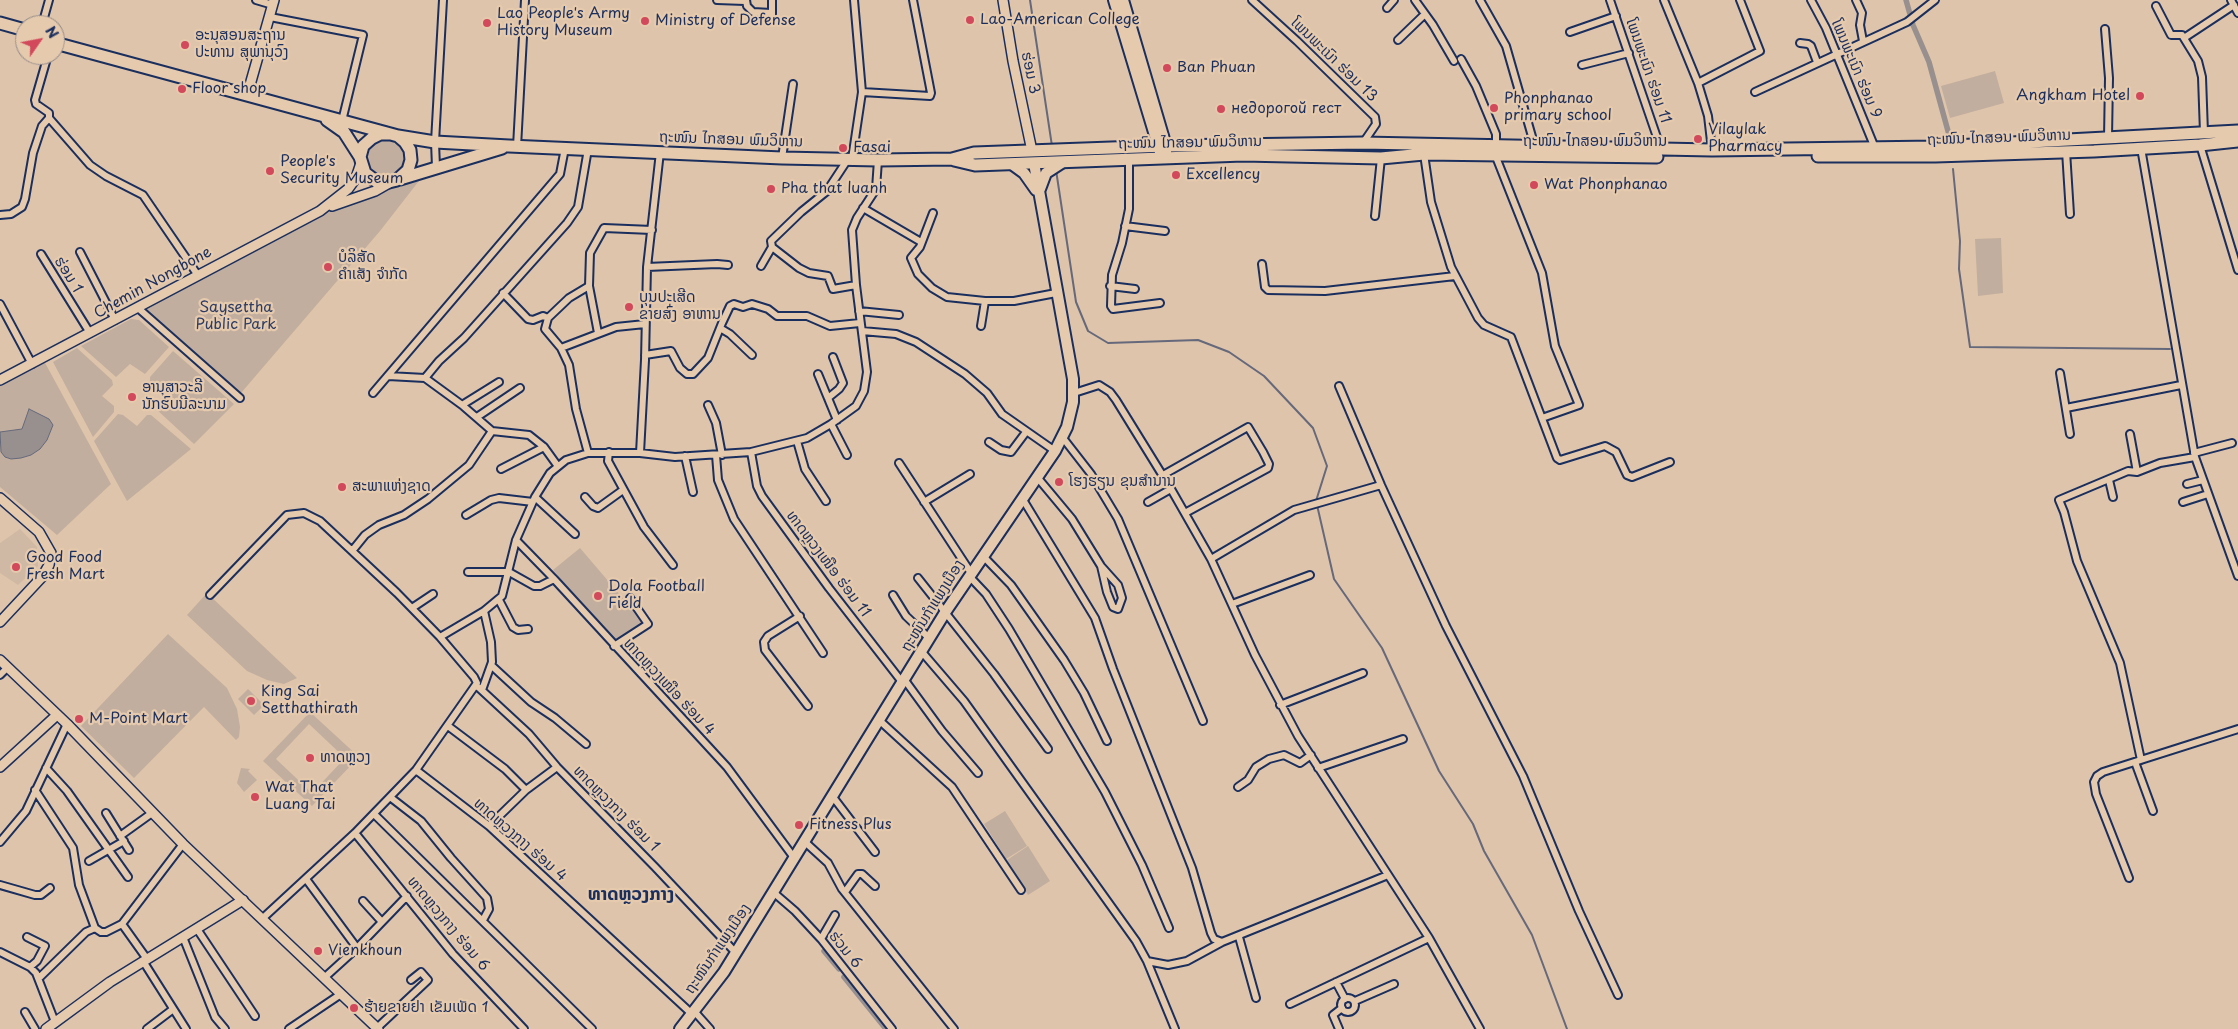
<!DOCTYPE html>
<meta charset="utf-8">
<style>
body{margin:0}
#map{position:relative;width:2238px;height:1029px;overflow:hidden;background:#dec4aa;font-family:"Playpen Sans",sans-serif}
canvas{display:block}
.north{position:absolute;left:15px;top:15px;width:50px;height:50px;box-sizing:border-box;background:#e6caad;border:1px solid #958c8d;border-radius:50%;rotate:57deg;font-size:14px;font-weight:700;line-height:20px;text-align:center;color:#1b2f5e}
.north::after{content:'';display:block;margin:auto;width:18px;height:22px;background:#d1495b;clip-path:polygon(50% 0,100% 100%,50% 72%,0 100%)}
</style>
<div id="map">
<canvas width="2238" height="1029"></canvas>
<div class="north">N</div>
</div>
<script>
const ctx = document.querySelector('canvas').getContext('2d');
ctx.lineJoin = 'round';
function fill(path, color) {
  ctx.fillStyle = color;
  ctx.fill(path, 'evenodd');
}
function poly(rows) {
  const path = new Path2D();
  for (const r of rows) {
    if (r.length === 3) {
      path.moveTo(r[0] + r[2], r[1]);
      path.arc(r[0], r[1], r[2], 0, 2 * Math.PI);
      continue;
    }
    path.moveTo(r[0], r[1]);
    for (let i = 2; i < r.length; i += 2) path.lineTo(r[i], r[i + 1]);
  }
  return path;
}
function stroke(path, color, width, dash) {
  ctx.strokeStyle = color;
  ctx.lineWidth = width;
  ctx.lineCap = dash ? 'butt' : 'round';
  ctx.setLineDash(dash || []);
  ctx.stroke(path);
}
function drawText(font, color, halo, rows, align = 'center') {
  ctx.font = font + ' "Playpen Sans","Noto Sans Lao",sans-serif';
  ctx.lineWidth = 4.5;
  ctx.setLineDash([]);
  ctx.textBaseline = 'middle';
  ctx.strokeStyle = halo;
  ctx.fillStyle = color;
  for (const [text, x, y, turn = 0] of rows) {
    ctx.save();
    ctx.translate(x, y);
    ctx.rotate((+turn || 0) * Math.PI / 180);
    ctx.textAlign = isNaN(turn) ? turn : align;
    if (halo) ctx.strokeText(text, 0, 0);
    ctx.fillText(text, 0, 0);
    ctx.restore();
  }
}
fill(poly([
 [20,529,37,547,38,566,18,585,0,573,0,543]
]), '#cfb9a4');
fill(poly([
 [1995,71,2004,103,1950,118,1941,86],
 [380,136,404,143,406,170,388,181,367,172,364,148],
 [422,177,380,231,241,393,143,308,312,218],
 [2001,238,2003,293,1978,296,1975,239],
 [131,319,139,320,169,347,145,374,130,364,116,377,81,346],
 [77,348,112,380,113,385,102,396,114,406,114,412,93,437,53,362],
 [173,351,234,404,194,444,156,409,156,405,165,394,150,382,150,377],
 [44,361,111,484,57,535,0,487,0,384],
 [118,414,123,415,137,426,147,415,151,415,191,449,127,501,94,441],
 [580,548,644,623,614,640,553,570],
 [207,593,297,678,284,684,267,680,247,671,187,615],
 [168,634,227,688,237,709,240,727,239,737,236,740,204,707,134,778,81,726],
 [248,689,264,705,254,715,238,699],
 [310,712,359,757,312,806,263,761],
 [309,724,345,758,312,793,276,759],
 [241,768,250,769,248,771,257,780,244,792,237,783],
 [1005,811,1027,846,1006,859,984,824],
 [1028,846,1050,881,1028,895,1007,860]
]), '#c2ae9e');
const water = poly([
 [29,409,49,419,53,425,47,440,40,449,31,455,21,458,11,459,5,457,1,452,0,432,22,429,29,409]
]);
fill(water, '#98908f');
stroke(water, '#66697b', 1);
stroke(poly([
 [1030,0,1052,146],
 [1953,169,1960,241,1959,269,1970,347,2170,349],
 [1056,170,1076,302,1088,331,1108,343,1198,340,1229,352,1264,376,1313,428,1327,466,1316,501],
 [1317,505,1334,579,1382,648,1439,771,1473,824,1484,851,1532,935,1567,1029]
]), '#66697b', 2);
stroke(poly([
 [1906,0,1913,25,1929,62,1951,142],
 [824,951,839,969],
 [844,977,886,1029]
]), '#98908f', 5.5);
const minor = poly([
 [256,0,273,5],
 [717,0,745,1],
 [746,0,747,6,753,12,771,13],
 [1252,0,1297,41,1375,117,1376,124,1363,143],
 [1415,0,1433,25,1454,61],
 [1480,0,1506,46,1535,147],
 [1610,0,1661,149],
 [1664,0,1698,83,1708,116,1712,150],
 [1811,0,1826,28,1875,148],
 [1856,0,1862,13,1860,25,1863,41],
 [2231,0,2238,13],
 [2156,6,2171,35,2182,35,2198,61,2202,77,2204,133],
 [1387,8,1394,0],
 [270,17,363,35,342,121],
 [772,20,772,0],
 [42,25,49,0],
 [2105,29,2109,78,2108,138],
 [1570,32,1616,16],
 [2184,38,2234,5],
 [1398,40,1425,14],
 [1800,43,1808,44,1811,46,1817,62],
 [48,55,35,100,36,104,49,113,49,118,90,165,106,176,143,195,197,274],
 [1461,59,1476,86,1496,134,1496,157,1542,273,1555,346,1579,405,1542,418],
 [1582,65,1629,53],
 [1698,83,1760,51,1740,0],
 [862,92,930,96,931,93,913,0],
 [1755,92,1907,22,1935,0],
 [2200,145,2238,270],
 [517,147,525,0],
 [2141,148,2195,457,2238,576],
 [2066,151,2070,214],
 [1424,154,1431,202,1451,267,1478,318,1484,325,1511,337,1557,458,1560,460,1605,446,1616,452,1627,475,1632,477,1670,462],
 [782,158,793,84],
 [852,159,862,92,854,0],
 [1129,159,1129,209,1122,243,1112,275,1111,306,1113,309,1160,303],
 [436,167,435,142,443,0],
 [863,208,921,242],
 [933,213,920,247,911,258,918,274,932,288,947,297,985,301,1014,301,1056,293],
 [0,215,11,214,22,207,25,199,33,153,42,126,49,118],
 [1375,216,1381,158],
 [1125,226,1165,231],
 [772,247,799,268,809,273,828,276,833,289,856,285],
 [80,252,115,320],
 [41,254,90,333],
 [1262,264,1265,287,1268,290,1325,291,1455,276],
 [761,266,772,247,771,241,801,212,827,191,848,159],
 [647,267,717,264,728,265],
 [589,286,598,333],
 [1110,286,1135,289],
 [503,293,528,319,533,320,543,316,548,318],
 [0,304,32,364],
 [138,308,240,398],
 [859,311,899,315],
 [548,318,569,298,589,286,590,253,604,228,652,230],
 [548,318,545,329,561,348,569,365,576,409,588,453],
 [981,326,985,301],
 [720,328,730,334,752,355],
 [862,331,896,334,916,342,965,374,987,393,1002,414,1055,451],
 [561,348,616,327,645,324],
 [645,355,671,351,680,368,687,374,693,374,708,358,722,323,730,306,734,304,743,307,752,304,768,309,777,316,807,316,830,326,860,323],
 [2060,373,2070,434],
 [818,374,837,420],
 [388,376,425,378,462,405,492,431,529,435,544,447,557,465],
 [425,378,439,361,464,338,567,223,578,207,588,149],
 [1339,386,1381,485,1446,626,1523,776,1579,911,1618,995],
 [373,393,560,174,565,148],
 [1074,393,1099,385,1110,392,1116,400,1171,489,1211,559,1255,655,1298,736,1429,938,1480,1029],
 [828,398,839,389,843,383,833,357],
 [462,405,499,382],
 [708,405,716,423,722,455],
 [2066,408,2181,385],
 [477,417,520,388],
 [831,424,847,455],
 [2130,434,2137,472],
 [1063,438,1091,474,1118,519,1203,721],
 [797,441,805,469,826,501],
 [989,442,1001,450,1011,452,1026,432],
 [609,452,608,461,644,527,673,565],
 [751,452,757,486,762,496,829,588,902,682],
 [640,453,645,360,647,267,660,152],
 [2194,453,2232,443],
 [716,455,718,480,734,519,823,653],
 [685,456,693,492],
 [899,463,971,573],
 [501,469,544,447],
 [1163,475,1248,427,1263,452,1269,464,1268,468,1185,513],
 [1037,477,1072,519,1101,566,1118,585,1122,598,1118,609,1113,607,1107,592,1101,566],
 [2109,480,2113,497],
 [2187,484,2203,480],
 [535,497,575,534],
 [585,497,593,506,598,508,623,490],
 [1022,498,1095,618,1113,669,1192,868,1211,933,1214,939,1222,942],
 [924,502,970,474],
 [1148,502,1171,489],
 [2183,502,2208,494],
 [466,515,491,500,499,498,533,502],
 [516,540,554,579,727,767,795,859],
 [352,551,365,535,379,525,404,515,428,499,469,465,492,431],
 [983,556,1011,585,1064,660,1084,693,1107,741],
 [1211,559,1294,510,1381,485],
 [468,572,509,572,534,586,540,586,554,579],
 [969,576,986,594,1009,629,1105,792,1142,865,1169,928],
 [918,578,994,674,1048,749],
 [210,595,287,515,304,513,320,521,397,593,440,637,474,677,477,683,416,770,355,833,263,918],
 [893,595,906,616,929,638],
 [499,600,513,627,518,630,528,629],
 [1232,604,1310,575],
 [412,608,433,594],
 [800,616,768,636,764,642,765,650,808,706],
 [440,637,484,611,502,596,516,540,535,497,550,473,566,460,588,453,640,453,675,457,751,452,807,438,831,424,856,406,864,391,867,372,856,285,852,230,857,218,876,189,878,160],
 [614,646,648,624,630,598],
 [922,652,964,701,1136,941,1147,961,1175,1029],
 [492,666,531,702,555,718,586,744],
 [0,675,7,668],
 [904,679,942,731,978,773],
 [476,685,529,734,557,767,655,867,736,953],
 [482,690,492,662,491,642,484,611],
 [1280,705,1363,673],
 [879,720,952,787,1021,890],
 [448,726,505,769,526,790],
 [2141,760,2120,663,2077,561,2064,512,2059,500,2128,471,2137,472,2160,463,2195,457],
 [2135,762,2153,811],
 [46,768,67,791,128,877],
 [1318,768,1403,739],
 [416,770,489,826,692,1014],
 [1238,787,1248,780,1256,767,1269,759,1284,755,1300,763,1311,755],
 [35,790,73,848,79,885,95,928,101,932,106,932,122,924,183,844],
 [390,797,421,821,451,858,487,898,489,909,483,920],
 [833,797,875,852],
 [106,813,129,850],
 [374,814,592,1029],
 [489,826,526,790,557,767],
 [355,833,453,954,524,1029],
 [120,836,152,813],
 [0,842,26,811,67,724],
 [805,842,828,863,842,889,954,1029],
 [89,861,124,841],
 [2129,878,2096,794,2094,782,2097,776,2103,772,2238,729],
 [306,879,357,948],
 [0,885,35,895,41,895,50,888],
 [773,892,795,911,821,939,892,1029],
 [845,892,858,874,862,874,875,886],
 [363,901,382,922],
 [122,924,147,959],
 [197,929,255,1016],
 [27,937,45,946,37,961,30,967],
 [183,937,215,1017,225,1029],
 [1239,937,1256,998],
 [821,939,835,915],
 [0,952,30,967,36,973,55,1022],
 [143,961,186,1029],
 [1147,961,1168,965,1187,961,1222,942,1388,875],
 [39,978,86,932,95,928],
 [324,978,357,948,407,896],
 [1336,982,1345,999],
 [1348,1005,7],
 [1355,1001,1394,984],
 [1290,1004,1429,938],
 [694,1011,710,1029],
 [25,1012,35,1029],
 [377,1028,428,980,421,972,411,980],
 [147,1029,172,1010],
 [289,1029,341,994],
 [1339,1029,1333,1015,1342,1008]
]);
const tertiary = poly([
 [1003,0,1013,61,1032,151],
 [248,92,274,0],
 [332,206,375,191,389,183],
 [0,380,320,211,348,189,356,178,361,163],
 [0,767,57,715],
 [46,1029,110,982,243,900]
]);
const secondary = poly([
 [0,498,39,532,51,553,49,565,42,577,0,622],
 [0,660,67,724,183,844,378,1029]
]);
const primary = poly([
 [1114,0,1160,152],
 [1123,0,1166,146,1166,153],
 [1013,165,1024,173,1036,190],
 [1040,189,1046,173,1063,162],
 [680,1029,724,972,946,611,1055,451,1067,427,1073,402,1073,379,1034,163]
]);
const trunk = poly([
 [0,23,25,30],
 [55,43,398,136,405,142,410,150,411,160,408,170,397,180,389,182,377,182,365,173,360,157,363,146,372,138,380,134,389,134],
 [327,120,344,132,360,157],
 [398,136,435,142,509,146,782,158,878,160,952,159,974,153,1166,146,1363,143,1712,150,1935,147,2238,131],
 [1818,156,1935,156,2094,151,2200,145,2238,141],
 [954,160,975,165,1243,155,1381,158,1424,154,1657,157],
 [400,179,502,148]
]);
stroke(minor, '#1b2f5e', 10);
stroke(tertiary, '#1b2f5e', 12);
stroke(secondary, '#1b2f5e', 12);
stroke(primary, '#1b2f5e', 14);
stroke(trunk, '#1b2f5e', 15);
stroke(minor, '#e6caad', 6);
stroke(tertiary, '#e6caad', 9);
stroke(secondary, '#e6caad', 9);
stroke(primary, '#e6caad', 10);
stroke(trunk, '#e6caad', 11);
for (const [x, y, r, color] of [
 [970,20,5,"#d1495b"],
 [645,21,5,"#d1495b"],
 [487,23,5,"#d1495b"],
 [185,45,5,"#d1495b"],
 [1167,68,5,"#d1495b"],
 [182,89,5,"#d1495b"],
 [2140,96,5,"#d1495b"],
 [1494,108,5,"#d1495b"],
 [1221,109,5,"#d1495b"],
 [1698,139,5,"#d1495b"],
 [843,148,5,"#d1495b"],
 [270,171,5,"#d1495b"],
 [1176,175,5,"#d1495b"],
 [1534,185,5,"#d1495b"],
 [771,189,5,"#d1495b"],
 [328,267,5,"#d1495b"],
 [629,307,5,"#d1495b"],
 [132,397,5,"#d1495b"],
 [1059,482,5,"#d1495b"],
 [342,487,5,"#d1495b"],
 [16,567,5,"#d1495b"],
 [598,596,5,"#d1495b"],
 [251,701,5,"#d1495b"],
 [79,719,5,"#d1495b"],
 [310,758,5,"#d1495b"],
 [255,797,5,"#d1495b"],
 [799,825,5,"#d1495b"],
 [318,951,5,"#d1495b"],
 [354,1008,5,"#d1495b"]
]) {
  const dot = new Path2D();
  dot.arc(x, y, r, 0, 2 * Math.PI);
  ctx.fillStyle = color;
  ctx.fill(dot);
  stroke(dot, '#e6caad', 2);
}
drawText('15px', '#1b2f5e', '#e6caad', [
 ["Lao People's Army",497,14],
 ["History Museum",497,31],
 ["Lao-American College",980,20],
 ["Ministry of Defense",655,21],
 ["ອະນຸສອນສະຖານ",195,36],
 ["ປະທານ ສຸພານຸວົງ",195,53],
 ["Ban Phuan",1177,68],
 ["Floor shop",192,89],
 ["Angkham Hotel",2130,96,"right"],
 ["Phonphanao",1504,99],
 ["primary school",1504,116],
 ["недорогой гест",1231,109],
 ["Vilaylak",1708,130],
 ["Pharmacy",1708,147],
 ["Fasai",853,148],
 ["People's",280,162],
 ["Security Museum",280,179],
 ["Excellency",1186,175],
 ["Wat Phonphanao",1544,185],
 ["Pha that luanh",781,189],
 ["ບໍລິສັດ",338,258],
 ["ຄຳເສັງ ຈຳກັດ",338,275],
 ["ບຸນປະເສີດ",639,298],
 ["ຂາຍສົ່ງ ອາຫານ",639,315],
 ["ອານຸສາວະລີ",142,388],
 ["ນັກຮົບນີລະນາມ",142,405],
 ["ໂຮງຮຽນ ຂຸນສຳນານ",1069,482],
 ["ສະພາແຫ່ງຊາດ",352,487],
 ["Good Food",26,558],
 ["Fresh Mart",26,575],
 ["Dola Football",608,587],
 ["Field",608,604],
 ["King Sai",261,692],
 ["Setthathirath",261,709],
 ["M-Point Mart",89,719],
 ["ທາດຫຼວງ",320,758],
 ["Wat That",265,788],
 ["Luang Tai",265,805],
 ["Fitness Plus",809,825],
 ["Vienkhoun",328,951],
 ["ຮ້າຍຂາຍຢາ ເຂັມເພັດ 1",364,1008]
], 'left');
drawText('15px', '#1b2f5e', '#e6caad', [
 ["ໂພນພະເນົາ ຮ່ອມ 13",1334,60,44],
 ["ໂພນພະເນົາ ຮ່ອມ 9",1856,69,67],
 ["ໂພນພະເນົາ ຮ່ອມ 11",1648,71,71],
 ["ຮ່ອມ 3",1030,73,78],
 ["ຖະໜົນ ໄກສອນ ພົມວິຫານ",1999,138,-2],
 ["ຖະໜົນ ໄກສອນ ພົມວິຫານ",731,140,2],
 ["ຖະໜົນ ໄກສອນ ພົມວິຫານ",1595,142],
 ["ຖະໜົນ ໄກສອນ ພົມວິຫານ",1190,143,-1],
 ["ຮ່ອມ 1",68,275,58],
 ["Chemin Nongbone",153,283,-29],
 ["ທາດຫຼວງເໜືອ ຮ່ອມ 11",828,564,53],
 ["ຖະໜົນກຳແພງເມືອງ",933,606,-58],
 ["ທາດຫຼວງເໜືອ ຮ່ອມ 4",669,687,47],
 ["ທາດຫຼວງກາງ ຮ່ອມ 1",616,809,45],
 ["ທາດຫຼວງກາງ ຮ່ອມ 4",520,840,41],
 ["ທາດຫຼວງກາງ ຮ່ອມ 6",448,924,50],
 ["ຖະໜົນກຳແພງເມືອງ",718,949,-56],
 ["ຮ່ວມ 6",845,950,51]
]);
drawText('15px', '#2c3c64', '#e6caad', [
 ["Saysettha",236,308],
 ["Public Park",236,325]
]);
drawText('bold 18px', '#1b2f5e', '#e6caad', [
 ["ທາດຫຼວງກາງ",631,895]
]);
</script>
